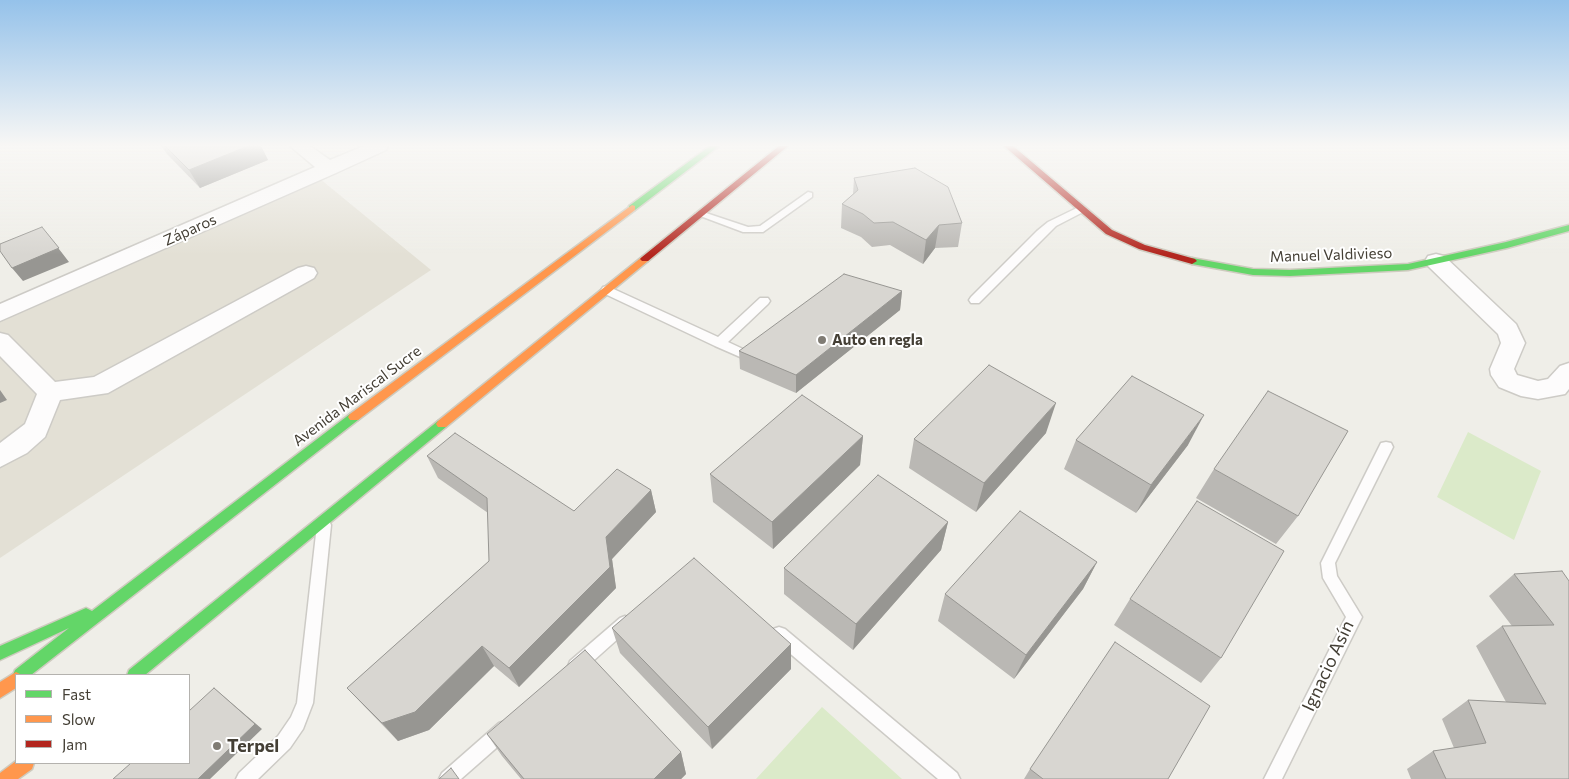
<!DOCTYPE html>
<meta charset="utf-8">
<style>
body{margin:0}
#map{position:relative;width:1569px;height:779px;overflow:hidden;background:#efeee8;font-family:Commissioner,sans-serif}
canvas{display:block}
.legend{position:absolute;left:15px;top:674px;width:175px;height:90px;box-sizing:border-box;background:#fff;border:1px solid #b4b2ae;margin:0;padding:6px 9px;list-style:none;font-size:15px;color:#443f35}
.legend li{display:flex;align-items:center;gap:10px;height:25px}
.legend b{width:25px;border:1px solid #b4b2ae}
</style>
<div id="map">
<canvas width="1569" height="779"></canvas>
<ul class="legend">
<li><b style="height:6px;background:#63d668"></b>Fast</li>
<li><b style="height:6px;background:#ff974d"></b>Slow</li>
<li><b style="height:6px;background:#b3261e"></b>Jam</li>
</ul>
</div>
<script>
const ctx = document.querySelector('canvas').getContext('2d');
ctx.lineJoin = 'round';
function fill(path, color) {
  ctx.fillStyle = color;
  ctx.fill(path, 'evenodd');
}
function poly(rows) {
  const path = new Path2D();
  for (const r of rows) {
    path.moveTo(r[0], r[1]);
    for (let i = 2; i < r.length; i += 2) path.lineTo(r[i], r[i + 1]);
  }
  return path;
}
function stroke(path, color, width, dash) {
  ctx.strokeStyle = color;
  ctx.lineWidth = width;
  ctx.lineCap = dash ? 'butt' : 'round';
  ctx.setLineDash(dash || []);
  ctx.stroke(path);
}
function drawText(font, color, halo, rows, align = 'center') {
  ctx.font = font + ' Commissioner,sans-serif';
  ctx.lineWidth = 4;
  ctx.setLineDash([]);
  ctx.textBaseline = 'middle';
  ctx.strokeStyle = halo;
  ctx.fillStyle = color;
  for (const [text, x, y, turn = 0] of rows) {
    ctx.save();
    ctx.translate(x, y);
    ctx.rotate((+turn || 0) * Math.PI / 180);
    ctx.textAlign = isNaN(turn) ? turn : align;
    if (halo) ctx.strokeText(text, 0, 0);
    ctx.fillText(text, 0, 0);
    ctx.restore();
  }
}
fill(poly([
 [319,178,431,270,0,558,0,322]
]), '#e3e0d5');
fill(poly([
 [1468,432,1541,471,1514,540,1437,497],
 [822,707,902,779,756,779]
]), '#dbeac9');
const lane = poly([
 [808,192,812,193,812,197,763,232,743,232,695,214,700,211,748,227,760,226,808,192],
 [1081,206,1086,209,1085,211,1056,226,979,303,971,303,969,300,971,297,1037,231,1048,222,1081,206],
 [607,286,718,337,760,298,768,298,770,301,768,304,728,342,758,356,760,359,754,363,715,346,603,293,601,290,603,287,607,286],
 [1386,442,1391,443,1393,447,1335,563,1337,576,1362,617,1282,779,1264,779,1346,617,1323,578,1321,563,1381,443,1386,442],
 [324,519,329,521,331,525,313,703,303,729,290,748,258,779,236,779,239,773,278,736,291,717,297,703,317,525,319,521,324,519],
 [625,616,630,618,633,623,630,628,582,671,576,674,570,671,568,666,570,661,620,618,625,616],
 [779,627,785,629,957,773,960,779,938,779,773,639,771,634,773,629,779,627],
 [505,721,511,723,513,729,511,735,461,779,439,779,442,773,499,723,505,721]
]);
const street = poly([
 [290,146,310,146,330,160,364,146,388,146,386,150,336,173,0,321,0,304,315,167,290,146],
 [1436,254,1444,256,1516,324,1525,343,1514,369,1517,375,1538,381,1548,379,1560,366,1569,363,1569,389,1565,394,1538,399,1521,396,1499,387,1491,375,1490,369,1501,343,1498,334,1428,266,1425,261,1428,256,1436,254],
 [306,266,314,268,317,273,314,278,108,393,60,400,45,437,27,453,0,467,0,443,25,424,37,394,0,356,0,333,8,335,55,382,94,377,298,268,306,266]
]);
const fast = poly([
 [710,146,719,146,635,210,629,210,629,206,710,146],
 [1569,225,1569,231,1507,248,1408,270,1290,276,1253,275,1192,264,1187,261,1192,258,1253,269,1290,270,1408,264,1506,242,1569,225],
 [354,413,358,414,360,417,358,420,31,675,16,675,16,681,15,680,13,675,15,670,69,628,0,660,0,646,86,608,92,611,350,414,354,413],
 [442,420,446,421,448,424,446,427,145,675,127,675,129,670,438,421,442,420]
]);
const slow = poly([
 [632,205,635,206,635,210,358,420,350,420,348,417,350,414,632,205],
 [645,256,650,259,648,261,446,427,438,427,436,424,438,421,642,257,645,256],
 [16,672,22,675,16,675,16,688,0,698,0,682,16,672],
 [16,761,16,763,34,763,32,769,18,779,0,779,0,773,16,761]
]);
const jam = poly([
 [779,146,788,146,648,261,642,261,640,259,642,257,779,146],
 [1004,146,1013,146,1112,230,1145,245,1195,259,1197,261,1192,264,1139,249,1106,234,1004,146]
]);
stroke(lane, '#cdcbc6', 3);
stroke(street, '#cdcbc6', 3);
stroke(fast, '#cecbbf', 3);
stroke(slow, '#cecbbf', 3);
stroke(jam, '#cecbbf', 3);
fill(lane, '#fdfcfc');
fill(street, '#fdfcfc');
fill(fast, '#63d668');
fill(slow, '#ff974d');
fill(jam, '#b3261e');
fill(poly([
 [161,146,261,146,268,160,200,188,166,153],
 [854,178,962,223,958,247,935,248,923,264,890,245,872,247,861,237,841,228,842,204,853,194],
 [902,291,900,310,796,393,740,369,739,351],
 [1046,433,976,512,909,468,914,439],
 [863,436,860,465,773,549,713,502,710,474],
 [1076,440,1188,445,1136,513,1064,469],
 [427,456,574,511,651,490,656,512,612,559,616,588,519,687,494,666,429,730,398,741,364,706,347,688,489,561,488,513,438,478],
 [1214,469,1298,516,1276,544,1196,498],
 [948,522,941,550,853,650,784,594,784,568],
 [1097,562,1083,589,1014,679,938,621,945,594],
 [1562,571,1569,779,1411,779,1407,769,1433,751,1454,748,1442,719,1468,700,1506,702,1476,646,1502,626,1512,626,1489,596,1514,574],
 [1130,599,1221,658,1201,683,1114,625],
 [612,628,791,669,712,749,620,653],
 [487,734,681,752,686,774,681,779,521,779,502,756],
 [1030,769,1168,779,1024,779]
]), '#bab8b4');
fill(poly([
 [248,146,261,146,268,160,200,188,189,170],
 [939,225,935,248,923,264,926,240],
 [42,227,69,262,23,281,12,268],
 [902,291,900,310,796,393,796,375],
 [0,390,7,400,0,403],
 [1056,403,1046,433,976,512,984,483],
 [1204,415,1188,445,1136,513,1151,485],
 [863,436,860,465,773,549,772,522],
 [651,490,656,512,612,559,616,588,519,687,509,668,606,537],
 [948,522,941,550,853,650,856,624],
 [1097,562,1083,589,1014,679,1026,655],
 [791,644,791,669,712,749,708,727],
 [482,646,494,666,429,730,398,741,382,723],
 [214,688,262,729,210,779,198,779],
 [681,752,686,774,681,779,654,779]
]), '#979692');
const building = poly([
 [165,146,248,146,189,170,165,146],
 [915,168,948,187,962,223,939,225,926,240,893,222,874,223,863,214,842,204,858,190,854,178,915,168],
 [42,227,59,248,12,268,0,251,0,244,42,227],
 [844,274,902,291,796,375,739,351,844,274],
 [989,365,1056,403,984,483,914,439,989,365],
 [1132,376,1204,415,1151,485,1076,440,1132,376],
 [1268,391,1348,431,1298,516,1214,469,1268,391],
 [802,395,863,436,772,522,710,474,802,395],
 [455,433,574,511,617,469,651,490,606,537,610,567,509,668,482,646,415,712,382,723,347,688,489,561,487,498,427,456,455,433],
 [878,475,948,522,856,624,784,568,878,475],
 [1197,501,1284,551,1221,658,1130,599,1197,501],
 [1020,511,1097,562,1026,655,945,594,1020,511],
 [694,558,791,644,708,727,612,628,694,558],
 [1562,571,1569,581,1569,779,1446,779,1433,751,1486,743,1468,700,1546,704,1502,626,1554,625,1514,574,1562,571],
 [1115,642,1210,706,1168,779,1043,779,1030,769,1115,642],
 [585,650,681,752,654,779,524,779,487,734,585,650],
 [214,688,255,724,198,779,113,779,131,763,189,763,189,711,214,688],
 [451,768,459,779,439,779,451,768]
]);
fill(building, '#d8d6d1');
stroke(building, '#979692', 1);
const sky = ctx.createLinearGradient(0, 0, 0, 255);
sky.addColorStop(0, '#95c2ea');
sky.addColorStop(0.57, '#f8f7f5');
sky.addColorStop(1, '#f8f7f500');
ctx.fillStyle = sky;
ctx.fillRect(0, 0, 1569, 255);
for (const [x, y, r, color] of [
 [822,340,5,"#807c74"],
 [217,746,5,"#807c74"]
]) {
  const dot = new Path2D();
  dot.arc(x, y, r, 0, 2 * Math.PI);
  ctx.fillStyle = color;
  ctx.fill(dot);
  stroke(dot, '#fff', 2);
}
drawText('15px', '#443f35', '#fff', [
 ["Záparos",190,230,-24],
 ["Manuel Valdivieso",1331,255,-2],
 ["Avenida Mariscal Sucre",357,396,-37]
]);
drawText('bold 15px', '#443f35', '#fff', [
 ["Auto en regla",832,340]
], 'left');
drawText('18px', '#443f35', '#fff', [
 ["Ignacio Asín",1328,666,-65]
]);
drawText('bold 18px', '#443f35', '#fff', [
 ["Terpel",227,746]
], 'left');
</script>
